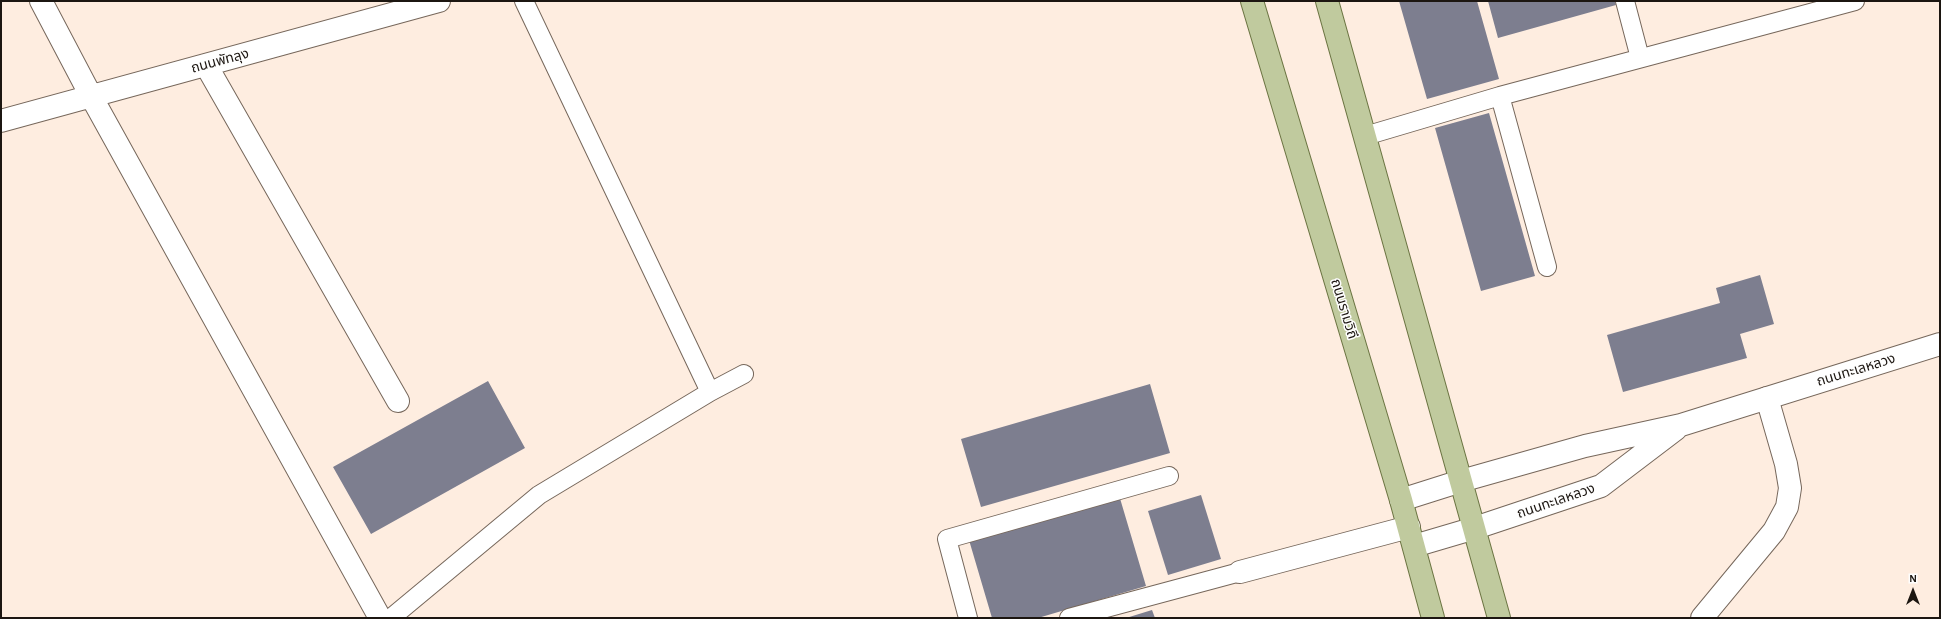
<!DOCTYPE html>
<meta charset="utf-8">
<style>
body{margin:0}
#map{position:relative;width:1941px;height:619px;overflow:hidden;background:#feede0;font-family:"Alegreya Sans",sans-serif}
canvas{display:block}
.frame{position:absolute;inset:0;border:2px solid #1c1611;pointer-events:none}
.north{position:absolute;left:1893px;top:571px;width:40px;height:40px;-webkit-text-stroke:3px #fefefe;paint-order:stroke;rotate:0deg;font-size:11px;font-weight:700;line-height:16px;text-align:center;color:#1c1611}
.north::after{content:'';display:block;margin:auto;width:14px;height:18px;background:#1c1611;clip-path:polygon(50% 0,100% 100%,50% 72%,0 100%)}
</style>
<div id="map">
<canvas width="1941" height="619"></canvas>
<div class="frame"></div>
<div class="north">N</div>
</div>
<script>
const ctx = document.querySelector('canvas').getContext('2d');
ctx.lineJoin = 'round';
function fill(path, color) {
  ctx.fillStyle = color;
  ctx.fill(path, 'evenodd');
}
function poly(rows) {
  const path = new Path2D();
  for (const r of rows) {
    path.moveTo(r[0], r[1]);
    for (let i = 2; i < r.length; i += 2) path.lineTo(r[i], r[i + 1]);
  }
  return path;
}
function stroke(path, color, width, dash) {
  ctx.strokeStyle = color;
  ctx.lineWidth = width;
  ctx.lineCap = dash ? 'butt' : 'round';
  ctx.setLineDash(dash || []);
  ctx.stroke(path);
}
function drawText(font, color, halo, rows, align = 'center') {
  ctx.font = font + ' "Alegreya Sans","Noto Sans Thai",sans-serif';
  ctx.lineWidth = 3;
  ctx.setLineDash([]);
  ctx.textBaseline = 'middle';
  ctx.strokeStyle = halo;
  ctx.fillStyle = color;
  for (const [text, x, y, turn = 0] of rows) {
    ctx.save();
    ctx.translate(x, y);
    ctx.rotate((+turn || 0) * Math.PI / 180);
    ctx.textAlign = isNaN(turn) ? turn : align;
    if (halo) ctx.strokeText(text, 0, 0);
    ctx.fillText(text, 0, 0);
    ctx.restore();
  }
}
fill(poly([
 [1399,1,1477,1,1499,79,1427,99],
 [1488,1,1615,1,1616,5,1498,38],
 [1489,113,1535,276,1481,291,1435,128],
 [1760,275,1774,324,1740,334,1747,358,1623,392,1607,335,1720,303,1716,288],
 [488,381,525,448,371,534,333,467],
 [1150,384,1170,453,981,507,961,439],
 [1119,495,1146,586,1038,618,992,618,969,540],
 [1201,495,1221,559,1168,575,1148,511],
 [1152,610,1155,618,1126,618]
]), '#7d7e8f');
const lane = poly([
 [1625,1,1640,58],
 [1500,96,1547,267],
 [1365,136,1500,96,1855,1],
 [710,392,744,374],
 [391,618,539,495,710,392,524,1],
 [968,618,947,539,1169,476],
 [1069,618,1240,572]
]);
const street = poly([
 [41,1,91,96,380,618],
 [206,65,398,401],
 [1,121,439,1],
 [1240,572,1409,527],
 [1702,618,1774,531,1787,507,1790,488,1786,464,1767,398]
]);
const secondary = poly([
 [1401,500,1461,481,1585,446,1681,425,1940,344],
 [1414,546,1475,528,1601,486,1676,429]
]);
const primary = poly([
 [1252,1,1401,500,1433,618],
 [1327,1,1499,618]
]);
stroke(lane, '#76675b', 20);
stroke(street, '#76675b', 24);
stroke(secondary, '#76675b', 24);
stroke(primary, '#6b7442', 24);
stroke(lane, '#fff', 18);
stroke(street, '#fff', 22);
stroke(secondary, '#fff', 22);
stroke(primary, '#c0ca9e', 22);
drawText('14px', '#1c1611', '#fefefe', [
 ["ถนนพัทลุง",220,61,-15],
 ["ถนนรามวิถี",1344,309,73],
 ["ถนนทะเลหลวง",1856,370,-17],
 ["ถนนทะเลหลวง",1556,501,-19]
]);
</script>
